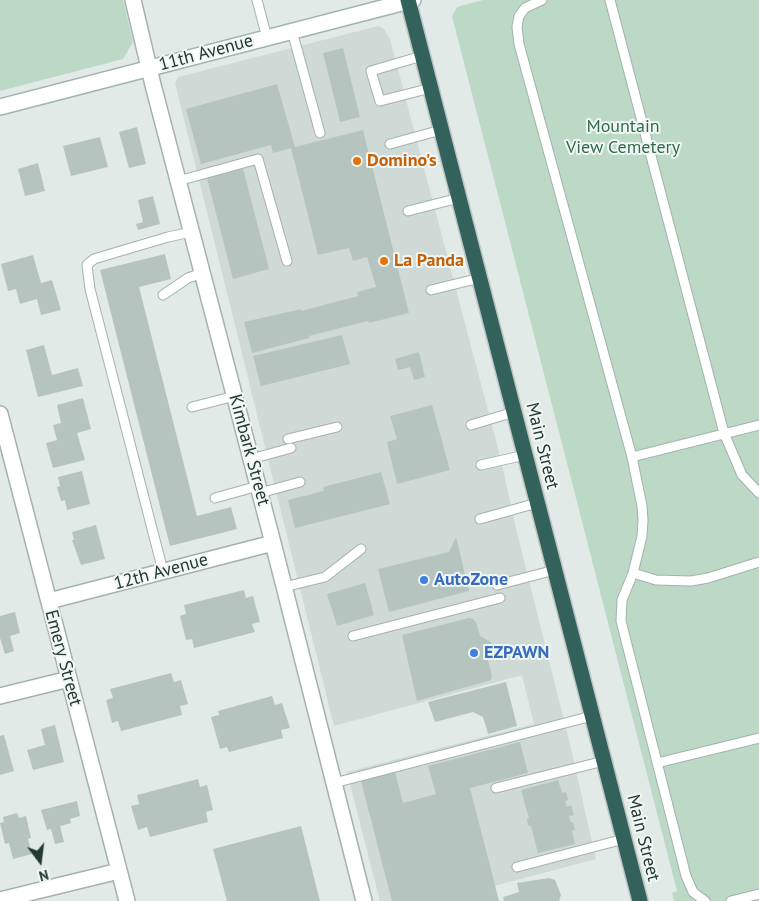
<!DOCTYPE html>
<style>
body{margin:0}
#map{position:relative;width:759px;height:901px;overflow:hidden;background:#e1eae6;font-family:"PT Sans",sans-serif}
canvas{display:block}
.north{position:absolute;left:15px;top:836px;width:50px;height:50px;-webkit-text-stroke:4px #f1f7f4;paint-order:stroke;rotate:165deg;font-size:14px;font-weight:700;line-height:20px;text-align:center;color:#233934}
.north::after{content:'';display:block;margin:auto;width:18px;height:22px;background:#233934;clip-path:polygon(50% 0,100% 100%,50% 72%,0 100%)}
</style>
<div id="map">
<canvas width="759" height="901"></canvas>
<div class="north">N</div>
</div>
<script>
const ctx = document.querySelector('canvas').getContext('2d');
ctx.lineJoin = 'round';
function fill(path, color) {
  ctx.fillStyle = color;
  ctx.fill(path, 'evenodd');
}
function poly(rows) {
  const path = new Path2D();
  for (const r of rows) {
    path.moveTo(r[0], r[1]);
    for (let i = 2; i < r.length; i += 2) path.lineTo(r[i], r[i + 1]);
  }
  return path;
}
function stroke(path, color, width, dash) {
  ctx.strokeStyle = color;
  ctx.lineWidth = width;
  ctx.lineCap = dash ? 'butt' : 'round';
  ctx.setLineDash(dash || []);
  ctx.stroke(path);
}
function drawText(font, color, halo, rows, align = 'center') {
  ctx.font = font + ' "PT Sans",sans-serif';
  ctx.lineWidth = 4;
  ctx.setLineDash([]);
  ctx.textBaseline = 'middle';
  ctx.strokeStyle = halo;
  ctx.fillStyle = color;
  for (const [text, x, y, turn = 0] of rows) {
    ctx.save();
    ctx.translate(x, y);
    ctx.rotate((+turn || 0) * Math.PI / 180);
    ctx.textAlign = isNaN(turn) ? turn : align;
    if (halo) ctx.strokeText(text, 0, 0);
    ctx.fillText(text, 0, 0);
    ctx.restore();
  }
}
fill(poly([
 [378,26,384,29,390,39,500,456,518,537,569,740,596,859,494,886,497,901,380,901,347,772,534,724,522,675,334,726,175,83,178,77]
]), '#cfd9d5');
fill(poly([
 [0,0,123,0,133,42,123,59,0,91],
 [483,0,759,0,759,901,674,901,672,893,677,891,452,16,457,7]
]), '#bcd9c6');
fill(poly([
 [343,48,360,117,340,122,323,53],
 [277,84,295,147,363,130,409,313,369,323,368,321,309,336,309,338,252,353,244,322,301,309,301,311,358,296,357,292,376,287,367,257,353,261,349,248,318,255,291,148,273,153,271,145,201,164,186,109],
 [137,127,146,164,129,168,119,132],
 [100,137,108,167,71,176,63,146],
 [38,163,45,191,25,196,18,169],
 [243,169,269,269,233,279,207,178],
 [153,196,160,224,138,230,136,224,143,222,138,200],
 [165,254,171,279,139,287,197,516,231,507,237,529,170,546,100,270],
 [33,255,41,283,52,280,61,310,41,315,37,299,20,304,16,289,8,291,1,264],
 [342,335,350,364,261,386,253,356],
 [44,345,52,375,78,368,83,386,38,397,26,350],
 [419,352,425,377,414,380,410,367,398,370,395,359],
 [83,398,91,429,77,433,85,460,53,468,46,443,57,440,53,425,61,423,57,405],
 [432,405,450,470,397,484,387,442,397,439,390,416],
 [82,471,90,504,67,510,65,500,61,501,57,487,60,486,58,477],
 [381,472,390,504,295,528,288,500,324,491,323,487],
 [96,525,105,559,81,565,72,540,74,540,72,532],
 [456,537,469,591,389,612,378,569,449,552],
 [365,583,374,615,337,626,327,594],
 [244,590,246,598,253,596,260,622,252,624,255,632,194,648,192,639,186,640,180,616,186,614,184,605],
 [15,612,20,633,10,636,14,651,5,654,0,638,0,616],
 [469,618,473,619,476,622,480,636,491,642,494,646,493,658,488,660,492,676,491,680,417,701,402,635],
 [171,673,174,682,181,680,188,704,180,706,182,715,121,731,118,721,112,723,106,700,113,698,110,689],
 [506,682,517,726,488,734,483,717,473,712,435,722,428,702],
 [272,696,275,705,282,703,290,728,281,730,283,738,229,752,227,747,220,749,211,717,219,715,218,711],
 [55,725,64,762,33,770,27,750,45,745,41,729],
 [4,735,14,771,0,775,0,736],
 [520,742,528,773,470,788,499,901,392,901,361,781,395,772,403,803,436,794,428,766],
 [198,779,200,787,207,785,213,810,206,812,208,822,150,837,147,827,138,830,131,806,139,804,137,795],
 [558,780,562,793,566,792,568,800,565,801,567,807,571,805,574,815,569,816,571,823,573,822,575,830,572,831,575,844,538,853,531,826,528,825,527,819,529,818,521,790],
 [77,801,80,816,70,819,71,823,60,826,64,842,55,844,51,829,47,830,41,810],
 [17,813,19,818,26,816,31,838,28,839,32,854,13,859,9,843,5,844,0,823,4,822,3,817],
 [301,826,320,901,227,901,213,849],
 [549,878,555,880,561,895,559,901,504,901,503,897,519,892,517,883]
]), '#b6c4c0');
const lane = poly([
 [257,0,267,38],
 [542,0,525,8,519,16,517,27,519,44,632,457,759,425],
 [610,0,724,433,742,475,759,493],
 [292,31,320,133],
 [422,56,371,71,380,101,431,88],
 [390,144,441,130],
 [178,181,258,159,287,261],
 [408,211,459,198],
 [431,290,480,278],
 [163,295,188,278,202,273],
 [192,407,235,396],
 [471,425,514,412],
 [288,439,337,427],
 [632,457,642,506,643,520,642,536,633,573,622,600,621,621,686,876,693,892,705,901],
 [251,459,291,448],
 [481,465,525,455],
 [260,493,300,482],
 [215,498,258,486],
 [480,519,537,503],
 [163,571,90,289,87,265,94,259,114,253,168,237,191,232],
 [633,573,656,580,691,581,708,578,759,562],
 [497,585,555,570],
 [284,587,325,577,361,549],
 [353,636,500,598],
 [657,763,759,738],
 [334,783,592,716],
 [496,788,604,761],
 [517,867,624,839],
 [731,901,759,894]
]);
const street = poly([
 [133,0,153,85,273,543,364,901],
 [0,414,127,901],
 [49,601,273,543],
 [0,696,69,679],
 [0,900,119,871]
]);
const secondary = poly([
 [0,107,413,0]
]);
const highway = poly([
 [408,0,640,901]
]);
stroke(lane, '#a4b1ad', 11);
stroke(street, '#a4b1ad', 18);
stroke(secondary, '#a1b4af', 18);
stroke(highway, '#bdc4c2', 18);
stroke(lane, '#fff', 9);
stroke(street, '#fff', 15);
stroke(secondary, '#fff', 15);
stroke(highway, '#32625b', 15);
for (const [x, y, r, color] of [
 [357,161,5,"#e8710a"],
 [384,261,5,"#e8710a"],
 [424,580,5,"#3f7fe0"],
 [474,653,5,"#3f7fe0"]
]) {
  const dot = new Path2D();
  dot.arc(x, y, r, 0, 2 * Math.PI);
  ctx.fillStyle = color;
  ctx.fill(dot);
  stroke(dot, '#f1f7f4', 2);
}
drawText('18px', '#233934', '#f1f7f4', [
 ["11th Avenue",206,53,-15],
 ["Main Street",542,446,76],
 ["Kimbark Street",249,450,75],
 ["12th Avenue",161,572,-15],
 ["Emery Street",63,658,75],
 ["Main Street",643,838,76]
]);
drawText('18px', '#326b4c', '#f1f7f4', [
 ["Mountain",623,127],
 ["View Cemetery",623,148]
]);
drawText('bold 18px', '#c56008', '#f1f7f4', [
 ["Domino's",367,161],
 ["La Panda",394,261]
], 'left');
drawText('bold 18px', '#366cbe', '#f1f7f4', [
 ["AutoZone",434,580],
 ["EZPAWN",484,653]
], 'left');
</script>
